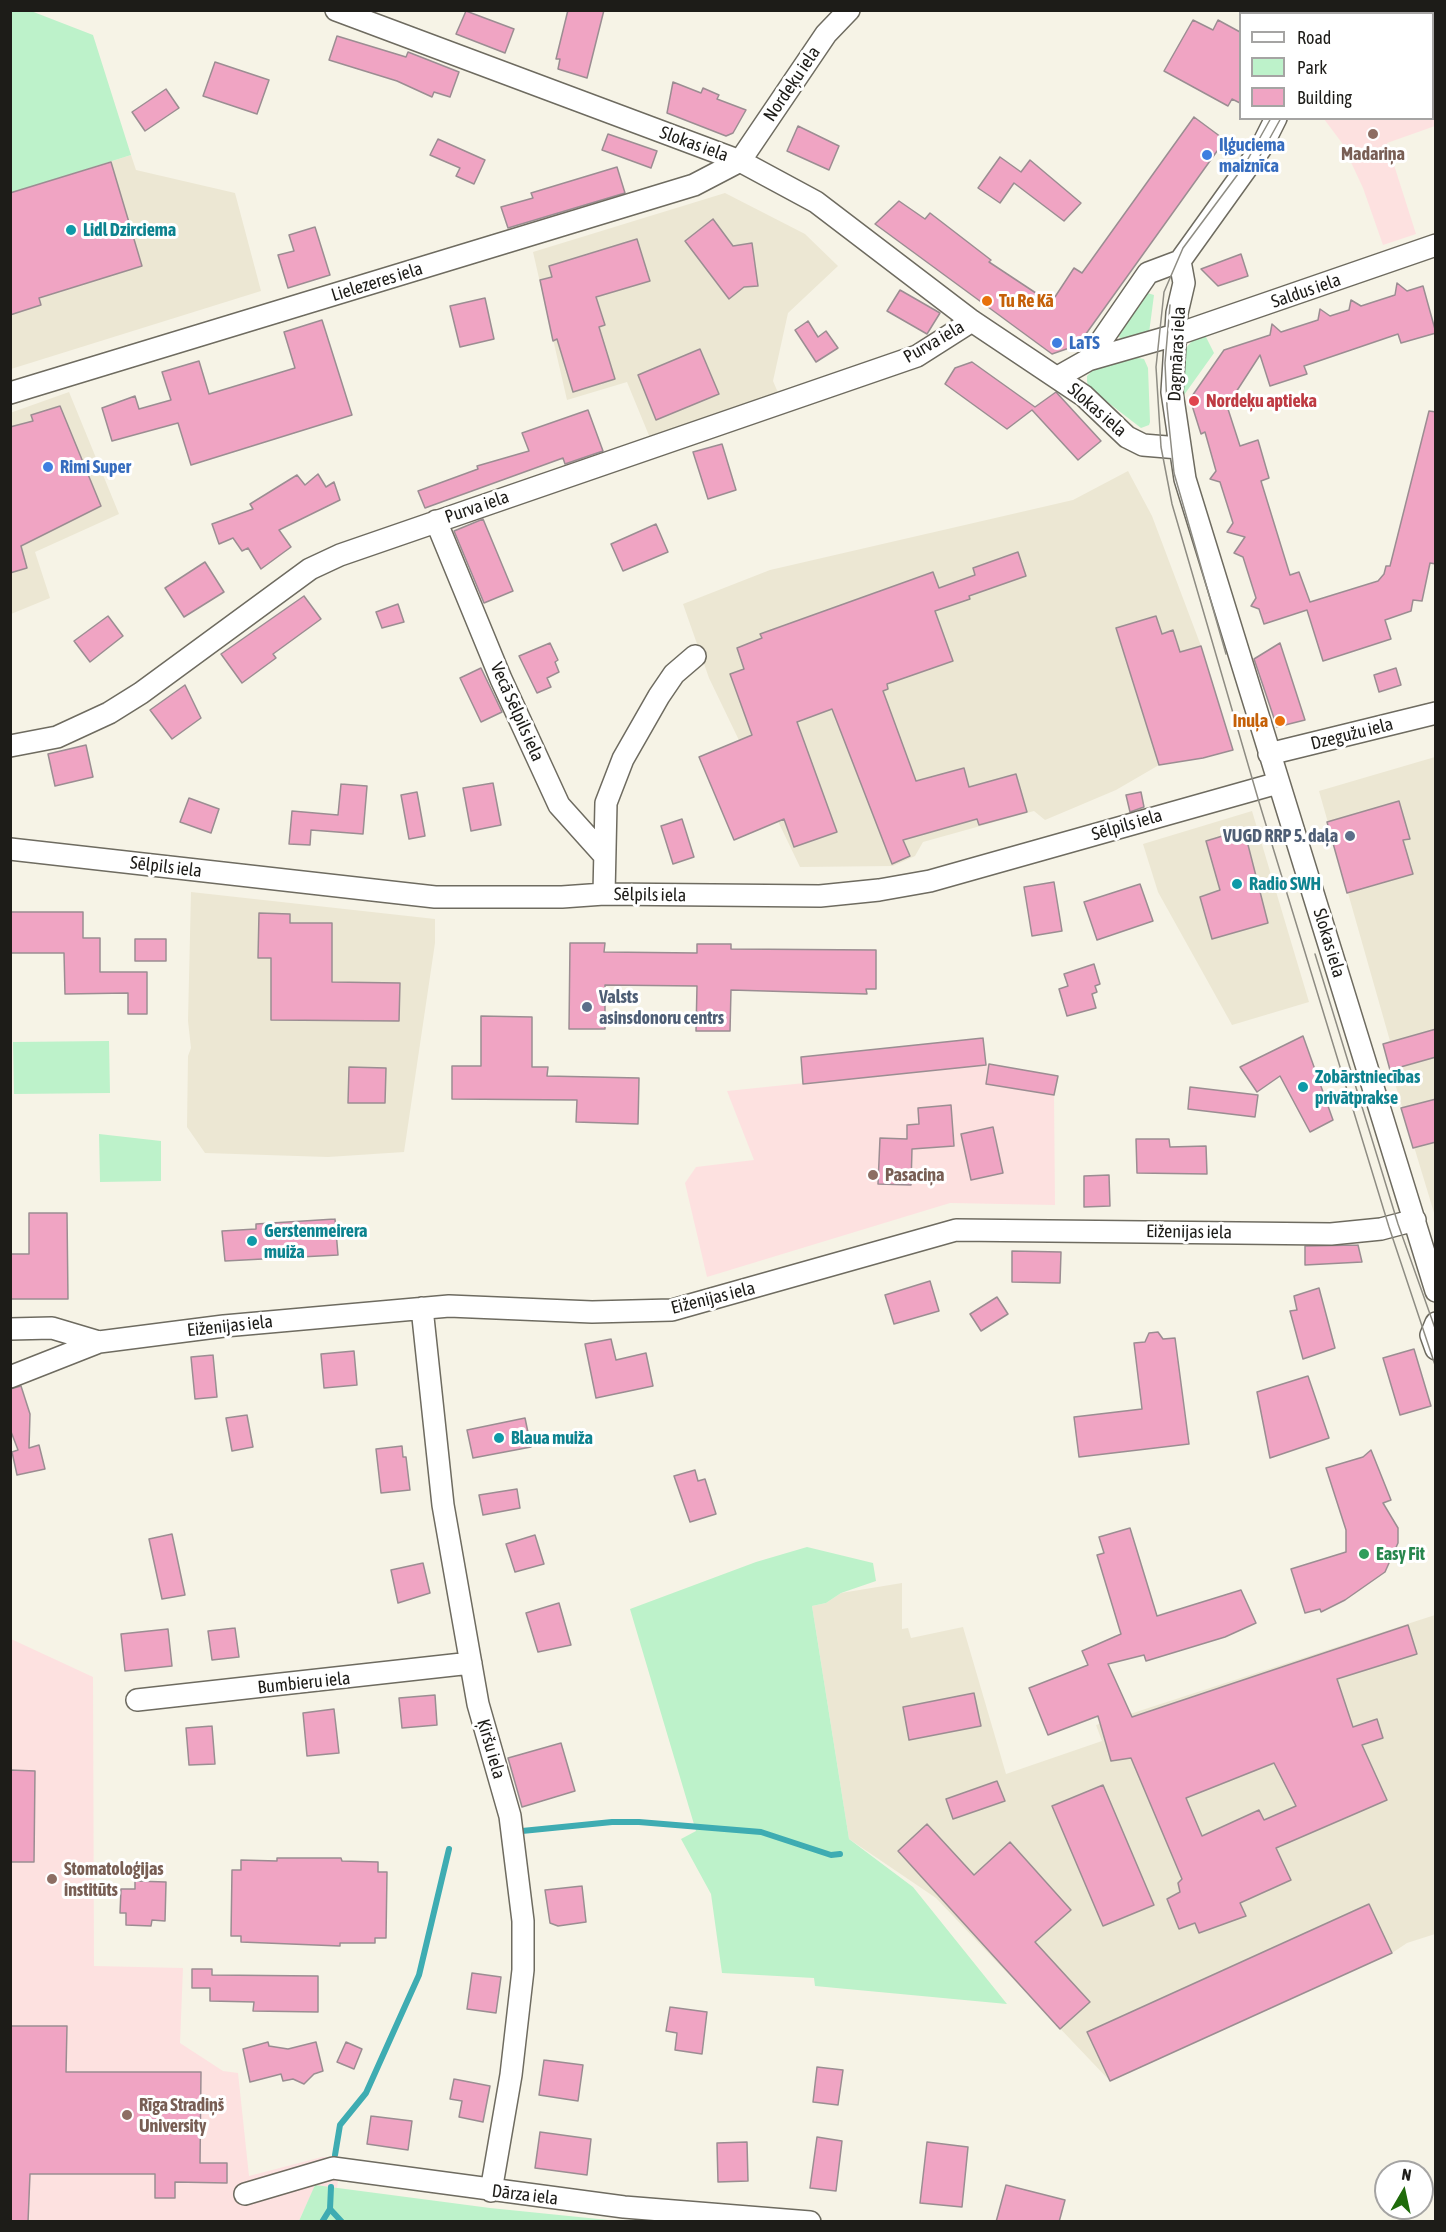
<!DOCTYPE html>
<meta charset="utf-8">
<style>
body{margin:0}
#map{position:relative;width:1446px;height:2232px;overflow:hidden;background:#f6f3e6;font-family:"Asap Condensed",sans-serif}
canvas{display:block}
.frame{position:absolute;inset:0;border:12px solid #1d1c18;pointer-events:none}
.legend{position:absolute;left:1239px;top:12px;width:195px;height:108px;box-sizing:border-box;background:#fff;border:2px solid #a5a4a3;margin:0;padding:8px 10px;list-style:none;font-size:18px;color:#1d1c18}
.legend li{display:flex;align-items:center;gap:12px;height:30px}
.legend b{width:30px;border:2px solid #a5a4a3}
.north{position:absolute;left:1374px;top:2160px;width:60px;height:60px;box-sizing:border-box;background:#fff;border:2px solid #a5a4a3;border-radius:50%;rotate:9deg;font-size:16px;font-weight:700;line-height:24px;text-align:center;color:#1d1c18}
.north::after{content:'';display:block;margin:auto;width:21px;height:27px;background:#1f6b0b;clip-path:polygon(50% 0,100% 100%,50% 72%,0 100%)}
</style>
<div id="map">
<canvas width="1446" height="2232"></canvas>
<div class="frame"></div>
<ul class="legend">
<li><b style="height:8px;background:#fff"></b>Road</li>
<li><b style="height:16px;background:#bdf2ca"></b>Park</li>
<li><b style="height:16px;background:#f0a4c3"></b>Building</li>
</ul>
<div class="north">N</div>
</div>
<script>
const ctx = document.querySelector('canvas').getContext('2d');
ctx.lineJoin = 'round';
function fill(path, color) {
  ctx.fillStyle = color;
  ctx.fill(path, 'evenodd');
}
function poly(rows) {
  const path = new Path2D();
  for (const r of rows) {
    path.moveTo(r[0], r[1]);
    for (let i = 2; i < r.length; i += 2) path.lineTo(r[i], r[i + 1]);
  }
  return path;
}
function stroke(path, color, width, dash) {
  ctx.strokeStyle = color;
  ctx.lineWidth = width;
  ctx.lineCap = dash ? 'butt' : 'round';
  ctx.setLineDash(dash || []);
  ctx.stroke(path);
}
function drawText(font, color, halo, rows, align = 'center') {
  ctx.font = font + ' "Asap Condensed",sans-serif';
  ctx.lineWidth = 6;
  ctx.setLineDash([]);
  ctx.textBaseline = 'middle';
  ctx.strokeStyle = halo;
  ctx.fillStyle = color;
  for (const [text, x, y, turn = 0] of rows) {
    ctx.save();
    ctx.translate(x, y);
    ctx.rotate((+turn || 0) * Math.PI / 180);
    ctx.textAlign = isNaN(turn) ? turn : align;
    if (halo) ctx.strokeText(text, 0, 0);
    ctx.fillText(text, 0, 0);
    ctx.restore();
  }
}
fill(poly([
 [131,155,136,170,235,193,261,291,11,369,11,193],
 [725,193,805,234,838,266,788,313,773,381,779,395,650,438,627,382,567,400,533,252],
 [69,392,119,514,35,552,50,598,11,614,10,413],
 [1128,471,1152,516,1201,646,1233,750,1203,758,1159,765,1116,790,1045,820,1034,811,923,842,915,856,893,866,800,867,709,678,683,604,770,570,1073,500],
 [1435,757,1435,1216,1383,1044,1390,1041,1319,791],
 [1252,811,1309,1002,1232,1025,1158,892,1143,844],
 [191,892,435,919,435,943,404,1152,328,1157,205,1153,187,1127,188,1056,191,1048,188,1021],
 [902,1583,902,1629,908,1628,911,1638,963,1627,1006,1774,1102,1741,1096,1725,1435,1615,1435,1934,1407,1943,1392,1953,1110,2081,936,1898,849,1839,812,1606,826,1603,841,1593]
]), '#ece7d3');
fill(poly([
 [1354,10,1435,11,1435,126,1387,143,1416,234,1383,245,1363,188,1342,143,1324,119,1432,118,1432,14,1352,13],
 [989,1064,1058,1076,1054,1095,1055,1205,950,1203,707,1277,685,1183,696,1167,754,1160,727,1091],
 [11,1639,93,1677,94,1966,183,1968,180,2043,223,2071,238,2073,249,2176,322,2157,341,2157,337,2188,315,2186,299,2221,11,2222]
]), '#fde1e0');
fill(poly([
 [11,11,31,11,93,35,131,155,11,193],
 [1144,292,1154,295,1149,333,1123,340,1117,335],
 [1205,335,1214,353,1184,395,1179,393,1185,349,1195,338],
 [1132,357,1144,359,1148,368,1150,422,1149,425,1141,428,1088,387,1087,381,1087,376,1094,369],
 [109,1041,110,1093,14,1094,13,1042],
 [99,1134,161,1141,161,1181,100,1182],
 [807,1547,873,1563,876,1581,841,1593,826,1603,812,1606,849,1839,913,1887,1007,2004,815,1986,814,1978,722,1973,711,1894,681,1839,696,1831,630,1609,756,1562],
 [315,2185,490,2208,618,2221,299,2221]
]), '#bdf2ca');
stroke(poly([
 [522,1831,612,1822,639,1822,761,1832,831,1855,840,1854],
 [335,2155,340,2125,366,2093,419,1975,449,1849],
 [330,2209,342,2222],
 [322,2222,330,2209,331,2187]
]), '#3eacb2', 6);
const building = poly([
 [568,10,604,10,587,78,558,69,560,59,556,59,568,10],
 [466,11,514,29,505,53,456,34,466,11],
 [1193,20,1213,30,1218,20,1240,32,1240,103,1232,99,1228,106,1164,71,1193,20],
 [337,36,406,57,408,52,459,72,450,97,434,92,432,97,397,81,329,60,337,36],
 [215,62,269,80,257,114,203,96,215,62],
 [673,82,701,93,703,88,719,95,717,99,746,110,733,133,726,136,667,113,673,82],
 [166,89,179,108,145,131,132,112,166,89],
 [1194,117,1225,140,1078,345,1052,354,875,224,899,201,925,219,930,213,991,260,989,262,1051,303,1074,268,1082,273,1194,117],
 [798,126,839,146,829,170,787,151,798,126],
 [608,134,657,151,651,168,602,150,608,134],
 [438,139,485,160,474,184,456,176,460,168,430,155,438,139],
 [1000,157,1021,172,1030,160,1081,203,1064,221,1014,183,1000,203,978,188,1000,157],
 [111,162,142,266,39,298,41,305,10,315,10,193,111,162],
 [617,167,625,193,508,228,501,207,533,198,531,193,617,167],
 [713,219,733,246,752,243,758,286,744,287,729,299,685,241,713,219],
 [315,227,330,275,288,288,278,255,294,251,289,235,315,227],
 [637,239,650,281,596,297,605,325,599,327,615,379,573,392,557,339,553,341,540,280,552,277,549,266,637,239],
 [1241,254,1248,276,1218,286,1201,269,1241,254],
 [1397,283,1407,291,1423,286,1436,333,1401,343,1398,334,1304,366,1307,374,1270,386,1260,355,1227,406,1240,446,1258,440,1269,478,1261,481,1290,575,1299,572,1310,602,1378,581,1384,574,1386,566,1390,566,1429,411,1436,412,1436,564,1430,563,1422,601,1413,600,1411,611,1385,620,1391,639,1323,661,1307,610,1264,624,1259,609,1251,606,1256,598,1243,557,1234,553,1245,537,1227,532,1233,523,1220,482,1210,479,1216,471,1205,432,1201,434,1190,399,1224,350,1270,335,1272,324,1281,332,1318,320,1320,309,1330,316,1349,310,1351,300,1361,306,1395,295,1397,283],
 [900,290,940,313,927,334,887,311,900,290],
 [485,298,494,339,460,347,450,306,485,298],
 [322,320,352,415,191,465,178,423,112,441,102,408,135,396,139,409,171,400,162,372,199,361,209,394,295,368,284,332,322,320],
 [808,321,818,337,826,331,838,348,816,362,795,330,808,321],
 [700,349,719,394,656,420,638,375,700,349],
 [972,362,1035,407,1056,392,1101,441,1078,460,1032,410,1007,429,945,384,955,368,972,362],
 [60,406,101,506,21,546,27,568,10,573,10,427,33,421,31,415,60,406],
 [588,410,603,451,565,464,563,458,425,508,418,491,478,469,477,466,529,451,522,433,588,410],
 [722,444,736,490,708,499,693,452,722,444],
 [318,474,326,487,334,482,340,500,279,530,291,547,261,569,248,548,242,551,233,538,219,544,212,524,253,509,250,504,297,475,305,485,318,474],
 [483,519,513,591,484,603,454,531,483,519],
 [656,524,668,552,623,571,611,544,656,524],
 [1018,552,1026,576,969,596,970,599,935,611,953,661,887,684,888,689,883,691,916,781,964,768,969,787,1016,774,1027,812,979,825,977,819,903,840,910,856,892,864,832,709,797,722,837,832,794,847,784,819,734,840,699,757,752,735,730,674,744,669,737,648,762,638,760,634,933,572,939,588,975,575,973,568,1018,552],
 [205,562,224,592,184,617,165,588,205,562],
 [304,596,321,619,273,654,276,658,242,683,221,654,304,596],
 [398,604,404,622,382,628,376,612,398,604],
 [108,616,123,636,90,662,74,641,108,616],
 [1156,616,1162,634,1173,630,1180,652,1201,646,1233,750,1203,758,1159,765,1116,628,1156,616],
 [550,643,558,660,555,662,559,672,547,678,551,687,537,693,519,656,550,643],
 [1280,643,1305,720,1277,727,1254,659,1280,643],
 [481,668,502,712,481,722,460,678,481,668],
 [1396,668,1401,685,1379,692,1374,675,1396,668],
 [185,685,201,718,172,739,150,710,185,685],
 [86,745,93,777,55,786,48,754,86,745],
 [493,783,501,825,471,831,463,788,493,783],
 [341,784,367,786,363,834,311,830,310,845,289,844,292,811,338,815,341,784],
 [417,792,425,836,409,839,401,795,417,792],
 [1141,792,1144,807,1130,812,1126,795,1141,792],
 [189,798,219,809,211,833,180,822,189,798],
 [1399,801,1410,839,1403,840,1413,874,1347,893,1327,822,1399,801],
 [682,819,694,857,673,864,661,826,682,819],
 [1239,831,1241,839,1246,837,1268,923,1212,939,1200,897,1220,890,1206,841,1239,831],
 [1054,882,1062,931,1032,936,1024,887,1054,882],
 [1140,884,1153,921,1097,940,1084,902,1140,884],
 [10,912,83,912,83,938,100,938,100,972,147,972,147,1014,128,1014,128,993,65,994,64,953,10,953,10,912],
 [259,913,290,914,290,923,332,923,332,982,400,983,399,1021,271,1020,271,958,258,958,259,913],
 [135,939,166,939,166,961,135,961,135,939],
 [570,943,605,943,604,952,697,953,697,944,731,944,731,949,876,950,876,989,866,989,867,994,731,990,730,1031,696,1031,697,986,605,985,605,1029,569,1029,570,943],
 [1094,964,1100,984,1095,986,1097,992,1092,994,1096,1008,1067,1016,1059,989,1068,986,1064,974,1094,964],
 [481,1016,532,1017,532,1067,548,1067,547,1076,639,1078,638,1124,576,1122,577,1100,452,1099,452,1066,481,1066,481,1016],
 [1436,1029,1436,1057,1390,1070,1383,1044,1436,1029],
 [1303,1036,1333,1120,1310,1132,1280,1076,1257,1092,1240,1067,1303,1036],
 [983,1038,986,1065,803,1084,801,1057,983,1038],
 [989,1064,1058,1076,1054,1095,986,1084,989,1064],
 [349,1067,386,1068,385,1103,348,1103,349,1067],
 [1190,1087,1258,1095,1255,1117,1188,1109,1190,1087],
 [1436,1099,1436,1142,1413,1148,1401,1108,1436,1099],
 [951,1105,954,1146,912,1149,911,1185,878,1184,880,1138,907,1139,907,1125,919,1124,918,1108,951,1105],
 [993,1127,1003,1173,971,1180,961,1134,993,1127],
 [1136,1139,1169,1139,1170,1147,1206,1146,1207,1174,1137,1173,1136,1139],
 [1109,1175,1110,1206,1084,1207,1084,1176,1109,1175],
 [29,1213,67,1213,68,1299,10,1299,10,1254,29,1254,29,1213],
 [335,1219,338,1255,225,1261,222,1231,256,1229,256,1224,335,1219],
 [1358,1245,1362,1262,1305,1265,1305,1246,1358,1245],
 [1012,1251,1061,1252,1060,1283,1012,1282,1012,1251],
 [930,1281,939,1311,894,1324,885,1295,930,1281],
 [1319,1288,1335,1348,1303,1359,1290,1311,1297,1310,1294,1296,1319,1288],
 [997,1297,1008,1314,981,1331,970,1314,997,1297],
 [1158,1332,1163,1339,1175,1338,1189,1444,1079,1457,1074,1417,1142,1409,1134,1343,1145,1342,1149,1333,1158,1332],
 [611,1339,616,1360,646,1353,653,1386,596,1398,585,1344,611,1339],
 [1414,1349,1431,1406,1400,1415,1383,1358,1414,1349],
 [354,1351,357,1385,324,1388,321,1354,354,1351],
 [213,1355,217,1397,195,1399,191,1357,213,1355],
 [1308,1376,1329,1438,1270,1458,1257,1392,1308,1376],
 [21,1386,30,1414,29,1448,39,1445,45,1469,17,1475,12,1452,18,1450,10,1429,10,1389,21,1386],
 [247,1415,253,1447,232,1451,226,1418,247,1415],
 [525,1418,531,1447,473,1458,467,1430,525,1418],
 [402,1446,403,1457,406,1457,410,1490,381,1493,376,1449,402,1446],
 [1371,1450,1391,1500,1383,1503,1398,1528,1398,1543,1385,1572,1345,1600,1321,1612,1320,1609,1305,1613,1291,1569,1346,1552,1346,1530,1326,1468,1363,1457,1371,1450],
 [695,1470,698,1481,705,1479,716,1514,690,1522,674,1476,695,1470],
 [517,1489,520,1508,483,1515,479,1495,517,1489],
 [1130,1528,1157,1616,1241,1590,1256,1623,1225,1637,1146,1661,1144,1655,1108,1664,1132,1717,1408,1625,1417,1654,1337,1679,1353,1727,1377,1719,1383,1738,1362,1745,1387,1800,1276,1848,1291,1880,1240,1903,1246,1916,1199,1933,1195,1923,1179,1929,1167,1899,1180,1892,1178,1883,1182,1879,1131,1758,1111,1761,1098,1716,1048,1735,1029,1688,1088,1665,1082,1651,1121,1634,1097,1555,1104,1553,1099,1537,1130,1528],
 [1274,1763,1296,1806,1264,1820,1259,1810,1202,1836,1186,1798,1274,1763],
 [172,1534,185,1595,162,1599,149,1539,172,1534],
 [535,1535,544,1564,515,1572,506,1544,535,1535],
 [423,1563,430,1593,398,1603,391,1570,423,1563],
 [559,1603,571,1645,538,1652,526,1613,559,1603],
 [235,1628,239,1657,212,1660,208,1631,235,1628],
 [168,1629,172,1666,125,1671,121,1634,168,1629],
 [974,1693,981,1726,909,1740,903,1707,974,1693],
 [435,1695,437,1725,402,1728,399,1698,435,1695],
 [334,1709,339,1753,307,1756,303,1713,334,1709],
 [212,1726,215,1764,189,1765,186,1728,212,1726],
 [561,1743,575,1791,522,1807,508,1758,561,1743],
 [10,1770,35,1771,34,1862,10,1862,10,1770],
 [997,1781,1005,1801,953,1819,946,1799,997,1781],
 [1103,1785,1154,1905,1103,1926,1052,1806,1103,1785],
 [927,1824,974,1875,1010,1842,1071,1910,1035,1942,1090,2002,1060,2029,898,1851,927,1824],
 [277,1858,341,1858,342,1861,378,1862,378,1872,387,1872,386,1938,375,1938,375,1943,340,1943,340,1946,241,1942,241,1936,231,1936,232,1870,241,1870,241,1860,277,1861,277,1858],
 [135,1881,166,1882,165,1921,152,1920,151,1926,126,1925,126,1913,120,1913,121,1889,135,1889,135,1881],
 [582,1886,586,1922,558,1926,550,1923,545,1890,582,1886],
 [1369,1904,1392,1953,1110,2081,1087,2032,1369,1904],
 [192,1969,212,1969,212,1975,318,1976,318,2012,253,2011,254,2002,210,2001,210,1988,192,1988,192,1969],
 [472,1973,501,1977,496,2013,467,2009,472,1973],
 [670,2007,707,2012,702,2054,675,2050,677,2033,666,2031,670,2007],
 [10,2026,67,2026,66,2072,201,2072,200,2163,227,2163,227,2183,175,2182,175,2198,155,2198,155,2174,30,2174,28,2222,10,2222,10,2026],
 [268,2042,269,2046,288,2049,316,2042,323,2071,314,2074,304,2084,293,2079,283,2081,281,2074,250,2082,243,2049,268,2042],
 [346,2042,362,2049,354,2069,337,2062,346,2042],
 [544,2060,583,2065,578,2101,539,2095,544,2060],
 [817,2067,843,2070,838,2105,813,2102,817,2067],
 [454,2079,490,2086,483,2122,459,2117,462,2101,450,2099,454,2079],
 [371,2116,412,2121,408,2150,367,2144,371,2116],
 [540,2132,591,2139,587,2175,535,2168,540,2132],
 [817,2137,842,2141,836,2191,810,2188,817,2137],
 [747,2142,748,2181,718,2182,717,2143,747,2142],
 [927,2142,968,2147,962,2207,920,2203,927,2142],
 [1006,2185,1065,2200,1059,2222,996,2222,1006,2185]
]);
fill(building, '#f0a4c3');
stroke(building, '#9b8d92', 1.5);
const minor = poly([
 [336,10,740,161,816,202,972,321,1084,396,1127,437,1143,445,1179,448],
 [1317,14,1318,10],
 [1180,261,1184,283,1177,313,1172,392,1185,479,1436,1291],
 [1088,360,1175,335,1436,245],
 [1058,377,1088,360,1148,273,1180,261,1261,148,1276,118],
 [10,393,694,185,740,161,826,34,849,10],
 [436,521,501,679,559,805,603,854],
 [10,746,57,737,109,713,141,693,310,569,340,555,917,356,972,321],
 [1269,754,1436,713],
 [10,849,435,897,562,897,604,894,820,896,879,890,930,881,1278,783],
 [604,894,606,803,623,759,659,696,674,674,695,656],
 [422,1308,443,1505,478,1704,510,1816,523,1921,523,1970,511,2075,491,2191],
 [1436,1323,1431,1335,1436,1349],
 [10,1329,52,1328,99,1342],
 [10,1377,99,1342,224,1326,449,1306,592,1312,672,1310,956,1230,1331,1234,1381,1229,1415,1220],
 [137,1700,471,1663],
 [245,2194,333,2168,624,2207,810,2222]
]);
stroke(minor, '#6e6b60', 24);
stroke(minor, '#fff', 21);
stroke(poly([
 [1321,14,1323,10],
 [1271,118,1244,166,1183,248,1164,292,1156,367,1161,447,1172,504,1259,802,1389,1227,1436,1368],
 [1256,163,1281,118],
 [1170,305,1165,363,1167,406,1174,473,1226,654],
 [1315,954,1398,1224,1436,1331]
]), '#8e8c83', 1.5);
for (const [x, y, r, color] of [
 [1373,134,6,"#8d6e63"],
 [1207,155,6,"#3f7fe0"],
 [71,230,6,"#0f9aa8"],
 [987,301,6,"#e8710a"],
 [1057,343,6,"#3f7fe0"],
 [1194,401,6,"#e0444e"],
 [48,467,6,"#3f7fe0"],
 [1280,721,6,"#e8710a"],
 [1350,836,6,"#5c6f8a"],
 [1237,884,6,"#0f9aa8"],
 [587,1007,6,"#5c6f8a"],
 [1303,1087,6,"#0f9aa8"],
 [873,1175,6,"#8d6e63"],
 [252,1241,6,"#0f9aa8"],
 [499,1438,6,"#0f9aa8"],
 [1364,1554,6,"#2e9e5b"],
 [52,1879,6,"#8d6e63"],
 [127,2115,6,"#8d6e63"]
]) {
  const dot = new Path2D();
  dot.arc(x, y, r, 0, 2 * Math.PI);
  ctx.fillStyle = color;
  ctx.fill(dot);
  stroke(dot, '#fff', 2);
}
drawText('18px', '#1d1c18', '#fff', [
 ["Nordeķu iela",792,84,-56],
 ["Slokas iela",694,144,20],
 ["Lielezeres iela",377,282,-17],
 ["Saldus iela",1306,291,-19],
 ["Purva iela",934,342,-30],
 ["Dagmāras iela",1177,354,-87],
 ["Slokas iela",1097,410,41],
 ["Purva iela",477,507,-19],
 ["Vecā Sēlpils iela",517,712,66],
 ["Dzegužu iela",1352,734,-14],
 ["Sēlpils iela",1127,825,-16],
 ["Sēlpils iela",166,867,7],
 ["Sēlpils iela",650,895,1],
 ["Slokas iela",1329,943,73],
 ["Eiženijas iela",1189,1232,1],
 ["Eiženijas iela",713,1298,-14],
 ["Eiženijas iela",230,1326,-6],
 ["Bumbieru iela",304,1683,-6],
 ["Ķiršu iela",491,1749,74],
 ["Dārza iela",525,2195,7]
]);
drawText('bold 18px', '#366cbe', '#fff', [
 ["Iļģuciema",1219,145],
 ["maiznīca",1219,166],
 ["LaTS",1069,343],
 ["Rimi Super",60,467]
], 'left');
drawText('bold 18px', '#785e54', '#fff', [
 ["Madariņa",1373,154,"center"],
 ["Pasaciņa",885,1175],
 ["Stomatoloģijas",64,1869],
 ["institūts",64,1890],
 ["Rīga Stradiņš",139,2105],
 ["University",139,2126]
], 'left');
drawText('bold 18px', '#0d838f', '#fff', [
 ["Lidl Dzirciema",83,230],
 ["Radio SWH",1249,884],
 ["Zobārstniecības",1315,1077],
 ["privātprakse",1315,1098],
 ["Gerstenmeirera",264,1231],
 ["muiža",264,1252],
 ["Blaua muiža",511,1438]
], 'left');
drawText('bold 18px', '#c56008', '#fff', [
 ["Tu Re Kā",999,301],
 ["Inuļa",1268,721,"right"]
], 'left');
drawText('bold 18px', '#be3a42', '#fff', [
 ["Nordeķu aptieka",1206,401]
], 'left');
drawText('bold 18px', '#4e5e75', '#fff', [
 ["VUGD RRP 5. daļa",1338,836],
 ["Valsts",599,997,"left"],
 ["asinsdonoru centrs",599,1018,"left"]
], 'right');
drawText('bold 18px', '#27864d', '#fff', [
 ["Easy Fit",1376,1554]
], 'left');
</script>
